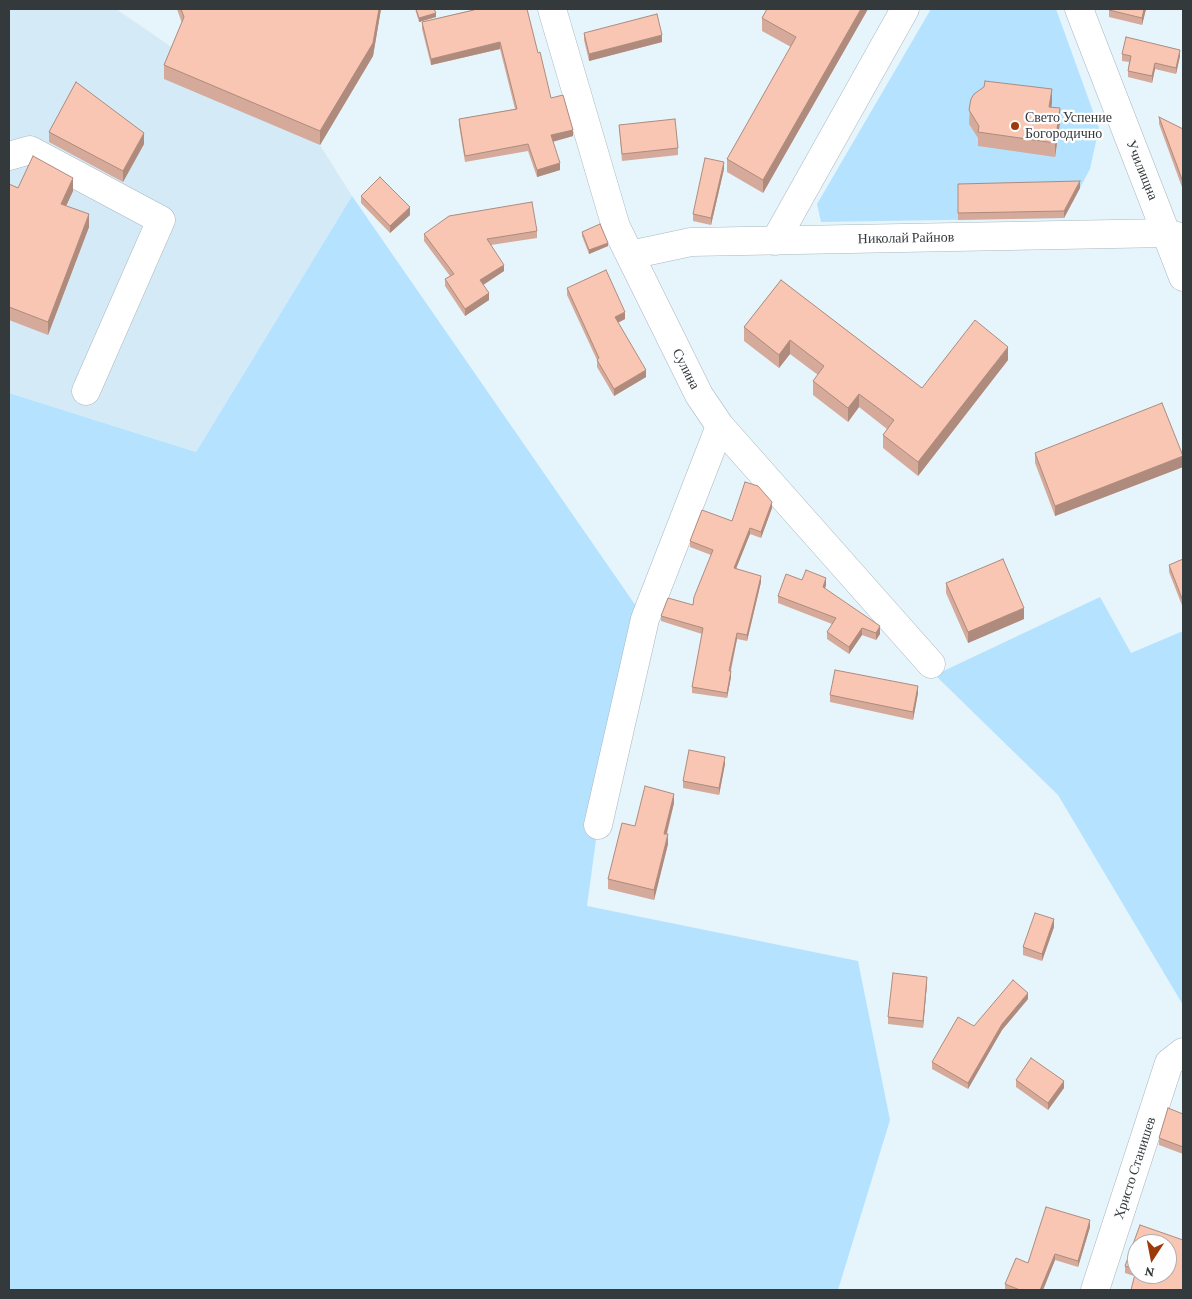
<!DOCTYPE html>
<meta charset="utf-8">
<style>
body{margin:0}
#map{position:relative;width:1192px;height:1299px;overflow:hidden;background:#e6f4fc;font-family:"Crimson Pro",serif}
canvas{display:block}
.frame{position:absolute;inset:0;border:10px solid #34393c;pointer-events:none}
.north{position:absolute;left:1127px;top:1234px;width:50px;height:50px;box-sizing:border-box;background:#fefefe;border:1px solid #adafb0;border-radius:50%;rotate:191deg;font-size:14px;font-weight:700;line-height:20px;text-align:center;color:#34393c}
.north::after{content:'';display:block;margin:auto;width:18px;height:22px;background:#9e3a09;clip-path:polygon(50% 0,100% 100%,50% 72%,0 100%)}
</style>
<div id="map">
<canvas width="1192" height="1299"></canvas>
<div class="frame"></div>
<div class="north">N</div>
</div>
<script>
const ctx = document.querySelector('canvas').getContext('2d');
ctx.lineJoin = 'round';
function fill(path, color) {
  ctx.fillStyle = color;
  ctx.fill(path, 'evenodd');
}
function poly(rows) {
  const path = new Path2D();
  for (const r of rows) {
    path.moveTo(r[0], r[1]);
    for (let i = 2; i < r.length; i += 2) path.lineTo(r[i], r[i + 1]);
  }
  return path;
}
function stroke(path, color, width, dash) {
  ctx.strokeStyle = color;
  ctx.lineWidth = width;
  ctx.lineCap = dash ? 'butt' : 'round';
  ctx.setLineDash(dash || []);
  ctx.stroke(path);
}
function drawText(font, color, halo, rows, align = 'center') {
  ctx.font = font + ' "Crimson Pro",serif';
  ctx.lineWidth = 4.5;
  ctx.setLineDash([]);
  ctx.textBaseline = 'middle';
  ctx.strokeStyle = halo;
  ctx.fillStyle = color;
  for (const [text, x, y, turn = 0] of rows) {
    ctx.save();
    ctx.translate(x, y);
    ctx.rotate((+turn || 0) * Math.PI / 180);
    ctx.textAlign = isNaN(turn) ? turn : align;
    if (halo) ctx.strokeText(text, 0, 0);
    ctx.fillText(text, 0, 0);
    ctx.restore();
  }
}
fill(poly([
 [9,9,116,9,176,50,184,30,177,9,381,9,373,56,320,145,352,196,196,452,9,393]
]), '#d5eaf7');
fill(poly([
 [931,9,1056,9,1099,128,1090,169,1064,218,821,222,817,204],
 [352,196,645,619,598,825,587,906,858,961,890,1120,838,1290,9,1290,9,393,196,452],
 [1100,597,1131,653,1183,631,1183,1005,1058,795,935,675]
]), '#b5e3ff');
const minor = poly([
 [552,9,616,227,699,395,720,426,931,664],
 [1079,9,1183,277],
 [9,156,30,150,161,220,86,391],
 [775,241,905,9],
 [630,255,691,242,1167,233,1183,238],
 [598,825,645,619,720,426],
 [1095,1290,1169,1063,1183,1052]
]);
stroke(minor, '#aab7bf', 29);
stroke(minor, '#fff', 28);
fill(poly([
 [177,9,381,9,373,56,320,145,164,79,164,65,182,23],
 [415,9,434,9,436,17,419,22],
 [472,9,527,9,538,53,551,98,573,136,553,142,560,170,537,177,528,151,465,162,459,125,459,119,515,109,500,49,431,65,422,29,422,22,472,10],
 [767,9,868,9,763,193,727,172,727,159,791,47,762,31,762,18],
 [1109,9,1146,9,1142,25,1109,17],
 [584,33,662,42,589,61,584,40],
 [1122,54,1180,56,1176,74,1155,69,1152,83,1128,77,1128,71,1129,62,1122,61],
 [1052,103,1051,107,1060,122,1055,157,978,146,978,138,969,124,970,104],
 [1159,117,1183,129,1183,190,1159,124],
 [619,125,678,148,678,155,622,161],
 [49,132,144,144,123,182,49,142],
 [724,169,711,225,693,221,693,214],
 [9,184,18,188,73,191,66,206,89,227,48,335,9,320],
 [958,184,1080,188,1064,218,958,220],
 [361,196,410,215,390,233,361,203],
 [537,231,537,238,491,245,504,271,483,285,489,300,465,316,445,286,445,279,450,276,424,241,424,234],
 [582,232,608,246,589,254,582,236],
 [781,280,922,388,1008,360,918,476,883,448,883,435,887,429,859,407,848,422,813,395,813,381,818,375,790,354,779,368,744,341,744,327],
 [567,288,625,319,618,323,646,377,614,396,597,367,597,360,567,295],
 [1035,453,1183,467,1055,516,1035,463],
 [772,508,761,538,750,534,736,568,761,582,747,641,737,639,731,671,731,677,727,698,692,693,692,687,702,634,661,621,661,616,693,605,711,555,690,547,690,541,732,521],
 [1183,559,1183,608,1169,572,1169,565],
 [802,580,826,585,825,589,880,634,876,640,862,635,849,654,827,639,827,632,832,624,778,603,778,596],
 [946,583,1024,619,968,643,946,593],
 [918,693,913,720,830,702,830,695],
 [725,764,719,795,683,788,683,781],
 [674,803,667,834,668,844,654,900,608,889,608,879,635,826],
 [1054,927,1042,961,1023,955,1023,947],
 [927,984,923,1028,888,1024,888,1017],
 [1028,999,1002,1030,968,1089,932,1069,932,1062,974,1026],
 [1016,1080,1064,1088,1048,1110,1016,1087],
 [1183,1114,1183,1154,1159,1145,1159,1138],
 [1090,1227,1078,1267,1055,1260,1043,1290,1005,1290,1005,1284,1028,1263],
 [1183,1240,1134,1276,1125,1273,1125,1266]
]), '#d5aa9a');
fill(poly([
 [379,9,381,9,373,56,320,145,320,131],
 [861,9,868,9,763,193,763,180],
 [1144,9,1146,9,1142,25,1142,18],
 [436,13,436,17,419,22,419,18],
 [662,35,662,42,589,61,589,54],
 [500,42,500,49,431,65,431,59],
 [1180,50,1180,56,1176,74,1176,68],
 [1155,63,1155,69,1152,83,1152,76],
 [1052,89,1052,103,1049,121,1049,107],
 [1060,108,1060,122,1055,157,1055,143],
 [573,130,573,136,551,142,551,135],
 [144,133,144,144,123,182,123,171],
 [724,162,724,169,711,225,711,218],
 [560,163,560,170,537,177,537,170],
 [73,178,73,191,61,217,61,204],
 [1080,181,1080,188,1064,218,1064,211],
 [410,207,410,215,390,233,390,226],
 [89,214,89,227,48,335,48,322],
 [608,243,608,246,589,254,589,250],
 [504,265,504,271,480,287,480,280],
 [489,293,489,300,465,316,465,309],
 [625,312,625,319,615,324,615,317],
 [790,340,790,354,779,368,779,355],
 [1008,347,1008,360,918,476,918,462],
 [646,370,646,377,614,396,614,389],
 [859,394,859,407,848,422,848,408],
 [1183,456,1183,467,1055,516,1055,506],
 [772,502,772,508,761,538,761,532],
 [750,528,750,534,734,574,734,568],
 [761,576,761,582,747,641,747,635],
 [826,578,826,585,823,594,823,587],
 [1024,608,1024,619,968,643,968,632],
 [880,626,880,634,876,640,876,633],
 [862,628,862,635,849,654,849,647],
 [737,633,737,639,729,676,729,671],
 [731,671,731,677,727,698,727,693],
 [918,686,918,693,913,720,913,712],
 [725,757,725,764,719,795,719,788],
 [674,794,674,803,664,843,664,834],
 [668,834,668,844,654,900,654,890],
 [1054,919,1054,927,1042,961,1042,954],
 [927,977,927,984,923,1028,923,1021],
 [1028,993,1028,999,1002,1030,968,1089,968,1083,1002,1024],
 [1064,1081,1064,1088,1048,1110,1048,1103],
 [1090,1220,1090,1227,1078,1267,1078,1261],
 [1055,1254,1055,1260,1043,1290,1040,1290]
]), '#ae8b7d');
const building = poly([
 [181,9,379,9,373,43,320,131,164,65,184,17,181,9],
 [416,9,434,9,436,13,419,18,416,9],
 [474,9,527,9,538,53,540,52,551,98,563,95,573,130,551,135,560,163,537,170,528,144,465,156,459,119,517,109,500,42,431,59,422,22,474,10,474,9],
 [767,9,861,9,763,180,727,159,796,37,762,18,767,9],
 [1109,9,1144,9,1142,18,1109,10,1109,9],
 [657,14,662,35,589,54,584,33,657,14],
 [1126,37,1180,50,1176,68,1155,63,1152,76,1128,71,1131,56,1122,54,1126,37],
 [985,81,1052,89,1049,107,1060,108,1055,143,978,132,979,126,969,110,970,104,971,99,974,94,984,87,985,81],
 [76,82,144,133,123,171,49,132,76,82],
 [1159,117,1183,129,1183,182,1159,117],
 [675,119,678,148,622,154,619,125,675,119],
 [33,156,73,178,61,204,89,214,48,322,9,307,9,184,18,188,33,156],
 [705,158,724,162,711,218,693,214,705,158],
 [380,177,410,207,390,226,361,196,380,177],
 [1080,181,1064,211,958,213,958,184,1080,181],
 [532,202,537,231,487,239,504,265,480,280,489,293,465,309,445,279,454,274,424,234,449,216,532,202],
 [600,224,608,243,589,250,582,232,600,224],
 [606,270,625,312,615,317,646,370,614,389,597,360,599,358,567,288,606,270],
 [781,280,922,388,975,320,1008,347,918,462,883,435,894,420,859,394,848,408,813,381,824,366,790,340,779,355,744,327,781,280],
 [1162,403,1183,456,1055,506,1035,453,1162,403],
 [745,482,758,486,772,502,761,532,750,528,734,568,761,576,747,635,737,633,729,671,731,671,727,693,692,687,703,628,661,616,668,598,693,605,694,597,713,550,690,541,702,510,732,521,745,482],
 [1003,559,1024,608,968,632,946,583,1003,559],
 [1183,559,1183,601,1169,565,1183,559],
 [806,570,826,578,823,587,880,626,876,633,862,628,849,647,827,632,836,618,778,596,786,574,802,580,806,570],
 [835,670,918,686,913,712,830,695,835,670],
 [689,750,725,757,719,788,683,781,689,750],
 [645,786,674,794,664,834,668,834,654,890,608,879,622,823,635,826,645,786],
 [1035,913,1054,919,1042,954,1023,947,1035,913],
 [893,973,927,977,923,1021,888,1017,893,973],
 [1013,980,1028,993,1002,1024,968,1083,932,1062,958,1017,974,1026,1013,980],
 [1031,1058,1064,1081,1048,1103,1016,1080,1031,1058],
 [1168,1108,1183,1114,1183,1147,1159,1138,1168,1108],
 [1046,1207,1090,1220,1078,1261,1055,1254,1040,1290,1020,1290,1005,1284,1016,1258,1028,1263,1046,1207],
 [1140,1225,1183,1240,1183,1290,1131,1290,1136,1270,1125,1266,1140,1225],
 [1137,1244,1167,1244,1167,1274,1137,1274,1137,1244]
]);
fill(building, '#f8c6b3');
stroke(building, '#ae8b7d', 1);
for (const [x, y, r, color] of [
 [1015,126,5,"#9e3a09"]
]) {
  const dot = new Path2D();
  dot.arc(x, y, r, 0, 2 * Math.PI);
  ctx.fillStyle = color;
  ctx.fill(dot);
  stroke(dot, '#fefefe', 2);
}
drawText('14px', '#34393c', '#fefefe', [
 ["Свето Успение",1025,118],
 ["Богородично",1025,134]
], 'left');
drawText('14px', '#34393c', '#fefefe', [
 ["Училищна",1142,170,68],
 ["Николай Райнов",906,238,-1],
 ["Сулина",686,369,63],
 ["Христо Станишев",1135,1168,-72]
]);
</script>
